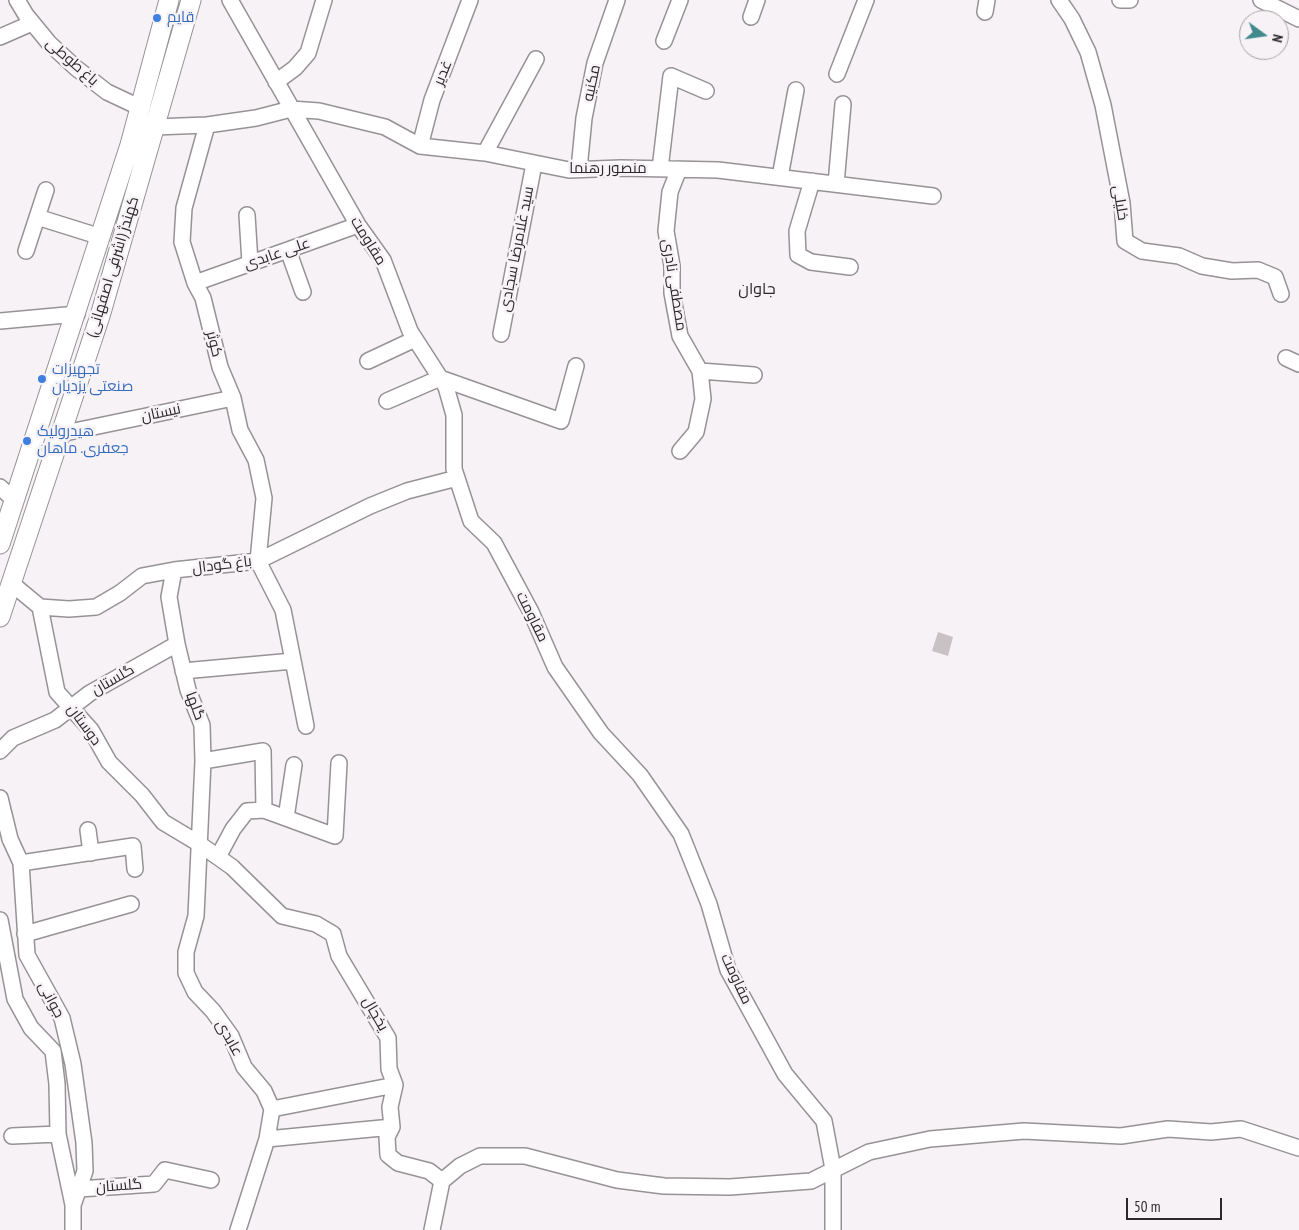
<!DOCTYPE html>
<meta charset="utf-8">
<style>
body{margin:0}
#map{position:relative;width:1299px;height:1230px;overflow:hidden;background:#f7f2f6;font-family:"PT Sans Narrow",sans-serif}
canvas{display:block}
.north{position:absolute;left:1239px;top:10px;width:50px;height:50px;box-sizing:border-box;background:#f7f2f6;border:1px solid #a5a2a5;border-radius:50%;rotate:104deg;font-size:14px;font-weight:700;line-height:20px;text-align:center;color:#2b2a2b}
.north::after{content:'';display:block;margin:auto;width:18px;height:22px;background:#41898c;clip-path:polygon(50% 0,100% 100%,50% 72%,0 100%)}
.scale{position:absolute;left:1126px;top:1198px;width:96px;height:22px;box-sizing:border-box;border:2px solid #2b2a2b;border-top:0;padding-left:6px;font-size:15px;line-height:18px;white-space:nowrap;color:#2b2a2b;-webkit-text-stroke:4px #f7f2f6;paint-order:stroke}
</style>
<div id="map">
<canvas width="1299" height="1230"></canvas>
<div class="north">N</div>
<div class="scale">50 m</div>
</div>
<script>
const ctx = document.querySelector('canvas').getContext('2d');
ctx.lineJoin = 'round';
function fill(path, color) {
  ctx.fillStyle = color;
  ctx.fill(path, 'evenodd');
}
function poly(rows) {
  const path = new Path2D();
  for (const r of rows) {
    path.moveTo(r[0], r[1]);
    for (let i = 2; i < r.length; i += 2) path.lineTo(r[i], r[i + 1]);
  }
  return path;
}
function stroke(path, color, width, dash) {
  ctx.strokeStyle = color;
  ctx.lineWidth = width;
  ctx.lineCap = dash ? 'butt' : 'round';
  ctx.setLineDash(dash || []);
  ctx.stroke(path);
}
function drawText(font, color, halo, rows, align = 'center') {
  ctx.font = font + ' "PT Sans Narrow",Cairo,sans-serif';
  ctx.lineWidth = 5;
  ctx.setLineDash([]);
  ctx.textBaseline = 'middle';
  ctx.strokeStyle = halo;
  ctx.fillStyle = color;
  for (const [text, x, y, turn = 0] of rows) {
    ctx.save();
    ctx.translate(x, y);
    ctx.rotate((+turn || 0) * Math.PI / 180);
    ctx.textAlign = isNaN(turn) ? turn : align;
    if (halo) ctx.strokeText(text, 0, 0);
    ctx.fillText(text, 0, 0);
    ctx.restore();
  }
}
fill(poly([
 [938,632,953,637,948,656,932,651]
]), '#c8c2c5');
const minor = poly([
 [17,0,26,15,49,43,76,68,107,92,141,108],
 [230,0,358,225,383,260,410,331,446,387,454,415,454,469,471,521,494,543,531,612,555,667,601,733,640,775,681,834,709,904,728,970,785,1074,824,1121,833,1169,833,1230],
 [1059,0,1072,19,1088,52,1103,105,1122,203,1125,241,1142,251,1179,256,1202,266,1232,271,1258,270,1275,277,1281,294],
 [1120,0,1130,0],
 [1261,0,1299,19],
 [985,12,987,0],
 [751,17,757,0],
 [0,37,32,23],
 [664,41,680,0],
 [837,74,866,0],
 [276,82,295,68,308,53,324,0],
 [207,125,184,208,182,242,195,283,203,298,220,367,233,398,240,430,256,460,264,498,258,561,283,610,306,726],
 [154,127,207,125,256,118,291,109,319,111,385,127,420,146,485,153,569,170,621,168,718,170,933,196],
 [420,146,432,100,470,0],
 [485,153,536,59],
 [579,169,584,118,595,63,617,0],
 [660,169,671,76,706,91],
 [679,169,670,192,666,231,672,266,672,293,680,336,700,371,703,399,696,432,680,451],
 [780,177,796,90],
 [812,181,797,231,798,255,811,262,850,267],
 [836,184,843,104],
 [247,215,250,263],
 [37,217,101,237],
 [288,250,303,292],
 [26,251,46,190],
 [195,283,358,225],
 [0,321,77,314],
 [501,334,534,164],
 [1286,358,1299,364],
 [368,361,415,339],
 [700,371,754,375],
 [387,401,440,378,561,421,576,366],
 [60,434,233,398],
 [0,487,14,500],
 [174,570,169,597,177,644,188,690,202,725,203,761,196,916,186,952,186,973,195,992,213,1011,231,1036,244,1067,264,1091,272,1109,267,1139,238,1230],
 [11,583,40,607,57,692,91,730,109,762,142,795,163,822,198,843,232,867,282,916,316,924,333,934,339,956,388,1038,389,1069,395,1085,390,1107,392,1127,387,1137,388,1155,398,1163,429,1171,442,1181,432,1230],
 [40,607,69,609,96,607,120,593,142,576,174,570,258,561,370,506,407,491,457,478],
 [183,671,293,661],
 [0,751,13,738,55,720,90,693,177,644],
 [203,761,263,751,264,810],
 [0,798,10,839,21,863,27,955,62,1018,73,1064,84,1143,85,1171,73,1205],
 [286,818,294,765],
 [88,830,91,853],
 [218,857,233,829,247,811,264,810,335,836,339,763],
 [21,863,133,846,135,869],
 [0,920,15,999,31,1028,53,1051,57,1084,58,1134,73,1205,73,1230],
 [25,934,131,904],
 [272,1109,395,1085],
 [12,1136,58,1134],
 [267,1139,392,1127],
 [442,1181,460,1166,480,1156,525,1156,617,1180,664,1186,730,1187,811,1181,869,1152,930,1139,1024,1131,1121,1136,1168,1129,1211,1132,1241,1129,1299,1148],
 [79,1189,154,1184,165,1170,211,1180]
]);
const major = poly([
 [0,544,130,145,169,0],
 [0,617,100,316,191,0]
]);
stroke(minor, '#969296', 18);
stroke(major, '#969296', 21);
stroke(minor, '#fff', 15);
stroke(major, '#fff', 19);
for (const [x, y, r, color] of [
 [157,18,5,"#3f7fe0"],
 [42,379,5,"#3f7fe0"],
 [27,441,5,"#3f7fe0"]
]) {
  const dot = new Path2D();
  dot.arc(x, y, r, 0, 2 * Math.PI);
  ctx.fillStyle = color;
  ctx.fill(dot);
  stroke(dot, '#f7f2f6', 2);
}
drawText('15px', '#366cbe', '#f7f2f6', [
 ["قایم",167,18],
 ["تجهیزات",52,370],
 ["صنعتی یزدیان",52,387],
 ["هیدرولیک",37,432],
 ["جعفری. ماهان",37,449]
], 'left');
drawText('15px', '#2b2a2b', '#f7f2f6', [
 ["باغ طوطی",72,62,41],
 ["غدیر",443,73,-68],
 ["مکنیه",592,83,-78],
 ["منصور رهنما",608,169],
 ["خلیلی",1120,203,81],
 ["مقاومت",368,241,58],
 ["سید غلامرضا سجادی",517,249,-79],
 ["علی عابدی",277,254,-19],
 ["کهندژ (اشرفی اصفهانی)",113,267,-73],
 ["مصطفی نادری",674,285,81],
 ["کوثر",214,344,76],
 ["نیستان",161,413,-12],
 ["باغ گودال",222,565,-7],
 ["مقاومت",532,617,64],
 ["گلستان",113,680,-30],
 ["گلها",195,706,69],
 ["دوستان",84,725,54],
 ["مقاومت",736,979,65],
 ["جوانی",51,1000,62],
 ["یخچال",375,1014,60],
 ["عابدی",229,1038,61],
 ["گلستان",119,1186,-4]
]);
drawText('16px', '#2b2a2b', '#f7f2f6', [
 ["جاوان",757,289]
]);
</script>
